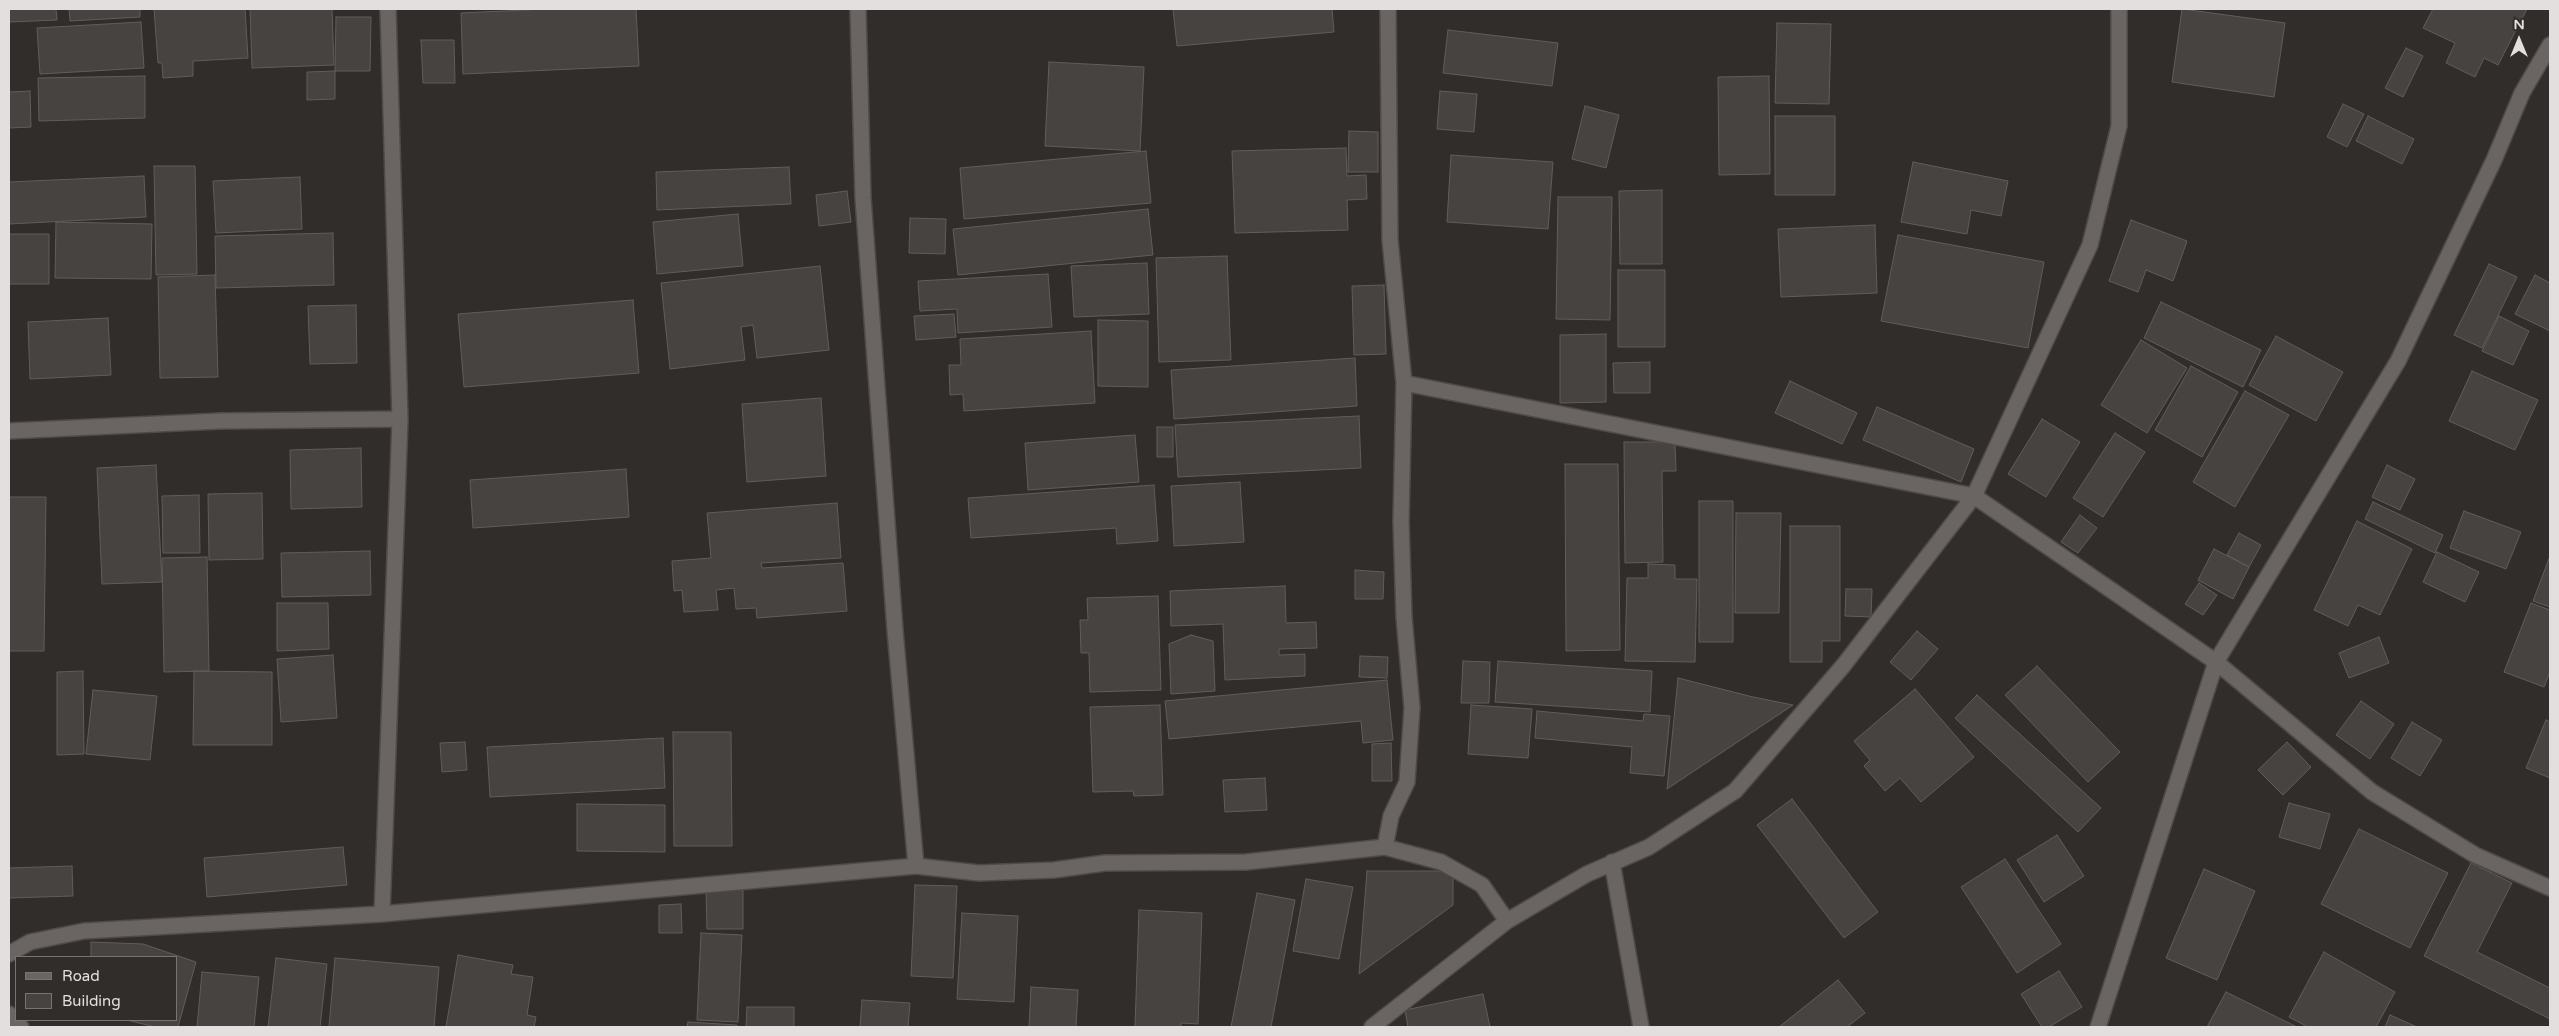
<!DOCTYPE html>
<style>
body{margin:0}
#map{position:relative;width:2559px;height:1036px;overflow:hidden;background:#312d2b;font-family:"Varela Round",sans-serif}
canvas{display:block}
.frame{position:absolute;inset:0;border:10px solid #e2dfde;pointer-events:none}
.legend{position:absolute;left:15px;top:956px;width:162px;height:65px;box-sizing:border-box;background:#312d2b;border:1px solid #787473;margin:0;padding:6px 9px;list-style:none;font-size:15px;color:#e2dfde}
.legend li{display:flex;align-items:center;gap:10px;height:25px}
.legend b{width:25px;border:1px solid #787473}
.north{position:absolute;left:2494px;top:15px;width:50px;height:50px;-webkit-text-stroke:4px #312d2b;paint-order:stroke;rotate:0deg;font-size:14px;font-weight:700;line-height:20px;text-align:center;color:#e2dfde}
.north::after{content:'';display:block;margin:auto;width:18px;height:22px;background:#e2dfde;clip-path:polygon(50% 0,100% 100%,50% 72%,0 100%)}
</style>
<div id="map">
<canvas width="2559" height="1036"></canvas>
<div class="frame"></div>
<ul class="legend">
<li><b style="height:6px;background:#6a6563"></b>Road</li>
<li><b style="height:14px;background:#474341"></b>Building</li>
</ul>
<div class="north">N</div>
</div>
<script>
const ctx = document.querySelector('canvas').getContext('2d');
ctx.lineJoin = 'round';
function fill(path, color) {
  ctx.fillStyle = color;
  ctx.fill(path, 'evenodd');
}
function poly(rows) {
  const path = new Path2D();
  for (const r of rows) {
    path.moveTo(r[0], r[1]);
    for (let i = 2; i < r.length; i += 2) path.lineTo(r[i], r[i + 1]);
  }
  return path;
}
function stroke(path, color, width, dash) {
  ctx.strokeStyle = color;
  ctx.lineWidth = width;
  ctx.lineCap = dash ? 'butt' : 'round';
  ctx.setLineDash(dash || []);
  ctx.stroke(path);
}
const building = poly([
 [9,9,56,9,57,20,9,22,9,9],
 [69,9,140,9,140,17,70,21,69,9],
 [154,9,245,9,248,58,193,61,193,76,163,78,162,63,158,63,154,9],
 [250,9,332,9,334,65,252,68,250,9],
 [547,9,636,9,639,66,463,74,461,13,547,9],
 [1173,9,1332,9,1334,32,1177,46,1173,9],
 [2182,9,2285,23,2274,97,2172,82,2182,9],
 [2433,9,2527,9,2498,65,2484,58,2475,77,2446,63,2455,43,2423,28,2433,9],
 [336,17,371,17,370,71,335,71,336,17],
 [141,22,144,68,40,74,37,28,141,22],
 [1777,23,1831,24,1829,104,1775,103,1777,23],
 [1448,30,1558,43,1552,86,1443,73,1448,30],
 [421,40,454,40,455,83,423,83,421,40],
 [2406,48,2423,56,2403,97,2385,88,2406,48],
 [1049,62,1144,67,1140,151,1045,146,1049,62],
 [335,71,335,99,307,100,307,72,335,71],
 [145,76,145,118,39,121,38,78,145,76],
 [1769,76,1770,174,1719,175,1718,77,1769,76],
 [30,91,31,127,9,128,9,92,30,91],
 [1440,91,1477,94,1474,132,1437,129,1440,91],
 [2343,104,2364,114,2347,147,2327,137,2343,104],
 [1585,106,1619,115,1606,168,1572,159,1585,106],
 [1775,116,1835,116,1835,195,1775,195,1775,116],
 [2368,116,2414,139,2402,164,2356,141,2368,116],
 [1349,131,1378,132,1378,172,1348,172,1349,131],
 [1346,148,1347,176,1366,175,1367,199,1347,200,1348,230,1235,233,1232,151,1346,148],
 [1146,151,1151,203,964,219,960,168,1146,151],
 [1451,155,1553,162,1548,229,1447,222,1451,155],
 [1913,162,2008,181,2001,216,1971,210,1967,234,1901,222,1913,162],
 [154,166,195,166,197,274,156,275,154,166],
 [789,167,791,204,657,210,656,172,789,167],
 [144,176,146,217,9,224,9,182,144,176],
 [300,177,302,229,216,233,213,181,300,177],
 [1662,190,1662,264,1620,264,1619,191,1662,190],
 [847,191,851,222,819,226,816,195,847,191],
 [1558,197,1612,197,1610,320,1556,319,1558,197],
 [1148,209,1153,255,958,275,953,229,1148,209],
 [738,214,743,266,657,274,653,222,738,214],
 [910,218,946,219,945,254,909,253,910,218],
 [2131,220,2187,241,2173,281,2146,270,2138,292,2109,281,2131,220],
 [56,222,152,224,151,279,55,278,56,222],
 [1875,225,1877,293,1781,297,1778,229,1875,225],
 [333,233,334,285,216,288,215,236,333,233],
 [9,234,49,234,49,284,9,284,9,234],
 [1898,235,2044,262,2028,348,1881,321,1898,235],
 [1227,256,1231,360,1159,362,1156,258,1227,256],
 [1147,263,1149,314,1074,317,1071,266,1147,263],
 [2489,264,2517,277,2482,348,2454,335,2489,264],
 [820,266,829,350,757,358,753,325,741,327,745,360,670,369,661,283,820,266],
 [1618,270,1665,270,1665,347,1618,347,1618,270],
 [1048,274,1052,327,958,333,957,309,920,311,918,281,1048,274],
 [215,275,218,377,160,378,158,277,215,275],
 [2535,275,2550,283,2550,331,2515,314,2535,275],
 [1384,285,1386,354,1354,355,1352,286,1384,285],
 [633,300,639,373,464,387,458,314,633,300],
 [2161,302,2261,350,2243,387,2144,338,2161,302],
 [356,305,357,363,310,364,308,306,356,305],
 [954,314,956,337,916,340,914,316,954,314],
 [2499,316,2529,331,2513,365,2482,351,2499,316],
 [108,318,111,375,30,379,28,322,108,318],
 [1098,320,1148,321,1148,387,1098,386,1098,320],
 [1091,331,1095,403,964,411,963,394,950,395,949,365,961,365,960,339,1091,331],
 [1606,334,1606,402,1560,403,1560,335,1606,334],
 [2276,336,2343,372,2316,421,2249,385,2276,336],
 [2141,340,2187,368,2147,433,2101,405,2141,340],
 [1355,358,1357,406,1174,419,1171,370,1355,358],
 [1650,362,1650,393,1614,393,1613,363,1650,362],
 [2191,366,2238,392,2202,457,2155,430,2191,366],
 [2472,371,2538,400,2515,450,2449,421,2472,371],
 [1790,381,1857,413,1842,444,1775,413,1790,381],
 [2245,391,2289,415,2235,507,2193,482,2245,391],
 [821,398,826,476,747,482,742,404,821,398],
 [1877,407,1974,449,1961,482,1863,440,1877,407],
 [1359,416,1361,468,1178,477,1175,425,1359,416],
 [2042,419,2080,442,2046,497,2008,474,2042,419],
 [1157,427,1173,427,1173,457,1157,457,1157,427],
 [2115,433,2145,452,2103,517,2073,498,2115,433],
 [1135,435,1139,482,1028,490,1025,443,1135,435],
 [1624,442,1675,442,1676,471,1662,471,1663,562,1625,563,1624,442],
 [361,448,362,507,291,509,290,450,361,448],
 [1565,464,1618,464,1620,650,1566,651,1565,464],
 [156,465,162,582,102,584,97,468,156,465],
 [2387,465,2415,479,2400,510,2372,497,2387,465],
 [626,469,629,517,473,528,470,480,626,469],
 [1240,482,1244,542,1174,546,1171,486,1240,482],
 [1154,485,1158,541,1117,544,1116,528,971,538,968,498,1154,485],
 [262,493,263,559,209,560,208,494,262,493],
 [199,495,200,553,163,553,162,496,199,495],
 [9,497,46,497,44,651,9,651,9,497],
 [1699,501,1733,501,1733,642,1699,642,1699,501],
 [2373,502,2443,535,2435,553,2365,519,2373,502],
 [837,503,841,558,761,563,762,568,843,563,847,611,757,618,756,608,736,609,734,588,716,590,718,610,684,612,682,590,674,591,672,561,711,558,707,513,837,503],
 [2464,511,2521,532,2506,569,2450,548,2464,511],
 [1736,513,1781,513,1779,613,1735,613,1736,513],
 [2080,515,2097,528,2078,553,2061,542,2080,515],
 [2357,521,2412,549,2380,615,2358,605,2348,626,2314,610,2357,521],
 [1790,526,1840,526,1840,641,1822,641,1822,662,1790,662,1790,526],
 [2239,533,2261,545,2249,567,2227,555,2239,533],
 [2214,549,2249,567,2233,599,2198,580,2214,549],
 [370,551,371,595,282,597,281,553,370,551],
 [2437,552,2479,572,2465,602,2423,582,2437,552],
 [2550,556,2550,607,2533,601,2550,556],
 [207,557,209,671,164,672,162,558,207,557],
 [1648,564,1675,565,1675,579,1697,579,1695,662,1625,661,1627,578,1648,578,1648,564],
 [1355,570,1384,572,1383,599,1355,599,1355,570],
 [2199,583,2217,595,2203,615,2185,604,2199,583],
 [1285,586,1286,623,1316,622,1317,648,1279,649,1279,655,1305,654,1305,676,1225,680,1223,624,1171,626,1170,591,1285,586],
 [1846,589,1872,589,1871,617,1845,616,1846,589],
 [1158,596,1161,690,1090,692,1089,653,1081,653,1080,620,1088,620,1087,598,1158,596],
 [277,603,328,603,329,649,277,651,277,603],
 [2531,603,2550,610,2550,672,2544,687,2504,672,2531,603],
 [1917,631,1938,649,1911,680,1890,662,1917,631],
 [1191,635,1213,641,1215,691,1171,694,1169,644,1191,635],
 [2379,637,2389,663,2349,678,2339,653,2379,637],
 [333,655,337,718,281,722,277,659,333,655],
 [1360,656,1388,657,1387,678,1359,677,1360,656],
 [1463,661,1490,662,1489,703,1461,703,1463,661],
 [1498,661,1652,671,1650,712,1495,702,1498,661],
 [2037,666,2120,752,2088,782,2005,695,2037,666],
 [83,671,84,754,57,755,57,672,83,671],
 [194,671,272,672,272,745,193,745,194,671],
 [1678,678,1753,697,1793,705,1667,789,1678,678],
 [1387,680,1393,740,1363,743,1361,721,1169,739,1165,701,1387,680],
 [1915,689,1974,757,1921,802,1900,778,1885,791,1864,766,1870,760,1854,741,1915,689],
 [93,690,157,696,150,760,86,754,93,690],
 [1977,695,2101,808,2078,832,1955,718,1977,695],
 [2361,701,2394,724,2370,759,2336,735,2361,701],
 [1160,705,1163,795,1134,796,1133,791,1093,792,1090,707,1160,705],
 [1471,705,1532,709,1528,758,1468,754,1471,705],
 [1537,711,1643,721,1644,714,1670,716,1664,776,1630,773,1632,747,1535,738,1537,711],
 [2546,720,2550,722,2550,778,2526,768,2546,720],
 [2412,722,2442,740,2420,776,2391,758,2412,722],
 [673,732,731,732,732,846,674,846,673,732],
 [663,738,665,788,490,797,487,747,663,738],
 [465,742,467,770,442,772,440,743,465,742],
 [2287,742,2311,767,2283,795,2258,770,2287,742],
 [1391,743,1392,781,1372,781,1372,744,1391,743],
 [1265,778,1267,810,1225,812,1223,780,1265,778],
 [1792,799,1878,912,1844,938,1757,825,1792,799],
 [2289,803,2330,814,2320,849,2279,837,2289,803],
 [577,804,665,805,665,852,577,851,577,804],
 [2359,829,2448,873,2410,948,2321,904,2359,829],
 [2057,835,2084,876,2044,902,2017,860,2057,835],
 [343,847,347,885,207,897,204,858,343,847],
 [2005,859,2061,944,2017,973,1961,887,2005,859],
 [2471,863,2512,883,2477,952,2550,988,2550,1019,2424,956,2471,863],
 [72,866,73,896,9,898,9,868,72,866],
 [2204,869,2255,891,2217,980,2166,958,2204,869],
 [1367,871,1453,871,1453,905,1359,974,1367,871],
 [1306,879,1353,887,1339,959,1293,951,1306,879],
 [915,885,957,886,953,978,911,976,915,885],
 [743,890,743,929,707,929,706,891,743,890],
 [1257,893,1295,900,1271,1027,1231,1027,1257,893],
 [681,904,682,933,659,933,659,905,681,904],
 [1139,910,1202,913,1198,1024,1181,1023,1181,1027,1135,1027,1139,910],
 [962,913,1018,916,1014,1002,957,999,962,913],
 [701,933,742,935,738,1022,697,1020,701,933],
 [91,942,143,944,196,962,178,1027,155,1027,127,1020,176,1020,176,957,91,957,91,942],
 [2324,952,2395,992,2376,1027,2308,1027,2289,1017,2324,952],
 [458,955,513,965,511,974,533,977,527,1015,536,1017,534,1027,446,1027,458,955],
 [276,958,327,964,320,1027,268,1027,276,958],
 [335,958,439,967,434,1027,329,1027,335,958],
 [2059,971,2082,1007,2049,1027,2042,1027,2021,994,2059,971],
 [202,972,259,977,254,1027,197,1027,202,972],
 [1838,980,1865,1013,1847,1027,1779,1027,1838,980],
 [1031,987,1078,990,1076,1027,1029,1027,1031,987],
 [2226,992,2297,1027,2207,1027,2226,992],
 [1483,994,1490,1027,1408,1027,1405,1010,1483,994],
 [862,1000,910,1003,908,1027,860,1027,862,1000],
 [747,1007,794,1007,794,1027,746,1027,747,1007],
 [2390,1015,2417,1027,2385,1027,2390,1015],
 [688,1022,737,1025,737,1027,687,1027,688,1022]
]);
fill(building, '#474341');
stroke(building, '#625d5b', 1);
const street = poly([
 [858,9,863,198,895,630,916,866],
 [1404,383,1974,496,2216,662,2372,792,2475,855,2550,888],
 [9,431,220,421,400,419],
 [1385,847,1391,816,1407,782,1412,708,1404,617,1401,521,1404,383,1390,240,1388,9],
 [1612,862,1641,1027],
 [382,914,400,419,388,9],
 [9,954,30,942,84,931,382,914,916,866,979,873,1054,870,1105,863,1246,862,1385,847,1441,862,1482,885,1507,921],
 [9,1014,21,1027],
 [1372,1027,1507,921,1587,874,1649,847,1735,791,1843,666,1974,496,2090,245,2119,126,2119,9],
 [2098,1027,2216,662,2398,361,2494,160,2522,93,2550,45]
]);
stroke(street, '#4d4a49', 18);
stroke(street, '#6a6563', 15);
</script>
